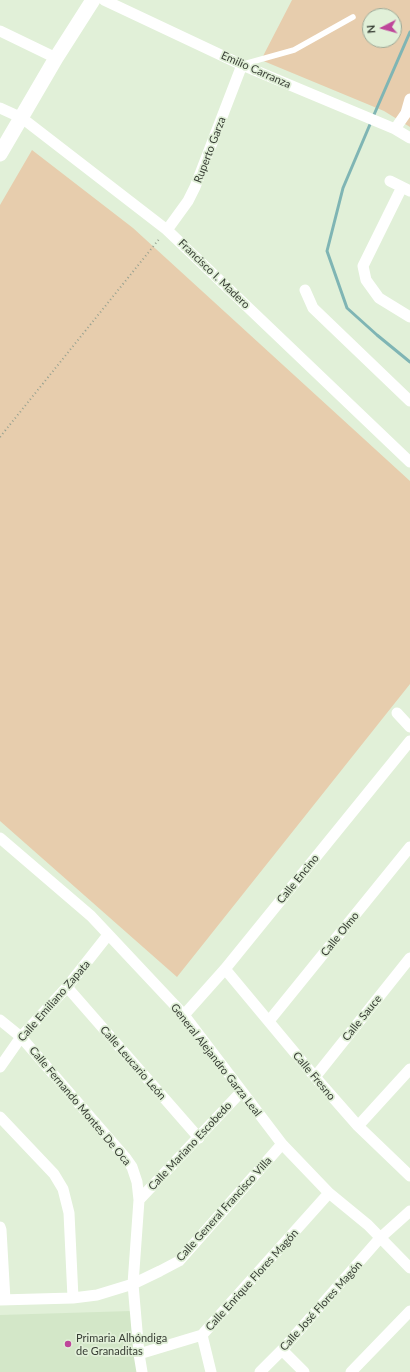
<!DOCTYPE html>
<meta charset="utf-8">
<style>
body{margin:0}
#map{position:relative;width:410px;height:1372px;overflow:hidden;background:#e1f0d8;font-family:Lato,sans-serif}
canvas{display:block}
.north{position:absolute;left:362px;top:8px;width:40px;height:40px;box-sizing:border-box;background:#e1f0d8;border:1px solid #9da997;border-radius:50%;rotate:264deg;font-size:11px;font-weight:700;line-height:16px;text-align:center;color:#383e35}
.north::after{content:'';display:block;margin:auto;width:14px;height:18px;background:#be469a;clip-path:polygon(50% 0,100% 100%,50% 72%,0 100%)}
</style>
<div id="map">
<canvas width="410" height="1372"></canvas>
<div class="north">N</div>
</div>
<script>
const ctx = document.querySelector('canvas').getContext('2d');
ctx.lineJoin = 'round';
function fill(path, color) {
  ctx.fillStyle = color;
  ctx.fill(path, 'evenodd');
}
function poly(rows) {
  const path = new Path2D();
  for (const r of rows) {
    path.moveTo(r[0], r[1]);
    for (let i = 2; i < r.length; i += 2) path.lineTo(r[i], r[i + 1]);
  }
  return path;
}
function stroke(path, color, width, dash) {
  ctx.strokeStyle = color;
  ctx.lineWidth = width;
  ctx.lineCap = dash ? 'butt' : 'round';
  ctx.setLineDash(dash || []);
  ctx.stroke(path);
}
function drawText(font, color, halo, rows, align = 'center') {
  ctx.font = font + ' Lato,sans-serif';
  ctx.lineWidth = 3.5;
  ctx.setLineDash([]);
  ctx.textBaseline = 'middle';
  ctx.strokeStyle = halo;
  ctx.fillStyle = color;
  for (const [text, x, y, turn = 0] of rows) {
    ctx.save();
    ctx.translate(x, y);
    ctx.rotate((+turn || 0) * Math.PI / 180);
    ctx.textAlign = isNaN(turn) ? turn : align;
    if (halo) ctx.strokeText(text, 0, 0);
    ctx.fillText(text, 0, 0);
    ctx.restore();
  }
}
fill(poly([
 [131,1311,139,1372,0,1372,0,1315]
]), '#d3e7c8');
fill(poly([
 [292,0,410,0,410,127,384,111,261,60],
 [370,16,394,16,394,40,370,40],
 [32,150,133,228,410,481,410,684,177,977,0,821,0,205]
]), '#e7cdad');
stroke(poly([
 [373,117,410,32],
 [371,122,343,188,327,251,347,308,377,335,410,362]
]), '#7fb5b4', 3);
stroke(poly([
 [0,437,160,238]
]), '#96a190', 2, [1, 3]);
stroke(poly([
 [244,64,294,50,353,17]
]), '#fff', 5.5);
stroke(poly([
 [104,0,242,65,395,129,410,138],
 [0,31,56,58],
 [0,108,22,118,167,230,410,462],
 [395,129,406,113,410,99],
 [390,181,410,191],
 [402,187,363,266,366,280,379,298,410,317],
 [167,230,188,201,195,187,242,65],
 [305,290,313,308,410,401],
 [397,713,410,727],
 [0,838,91,916,184,1015,282,1144,329,1193,368,1225,410,1268],
 [225,969,315,1077,358,1126,410,1176],
 [67,987,199,1138],
 [184,1015,225,969,410,741],
 [0,1020,21,1037,125,1157,132,1167,137,1182,139,1200,133,1284,139,1354,142,1372],
 [269,1021,410,847],
 [0,1067,21,1037,67,987,108,935],
 [315,1077,410,958],
 [0,1117,54,1174,63,1189,69,1213,73,1298],
 [358,1126,410,1069],
 [139,1200,241,1092],
 [0,1227,1,1230,5,1300],
 [0,1300,73,1298,97,1295,133,1284,160,1271,179,1261,282,1144],
 [202,1335,211,1372],
 [282,1350,304,1372],
 [139,1354,202,1335,329,1193],
 [260,1372,282,1350,380,1238,410,1211],
 [351,1372,410,1311]
]), '#fff', 11);
stroke(poly([
 [0,154,56,58,93,0]
]), '#fff', 15);
for (const [x, y, r, color] of [
 [68,1344,4,"#be469a"]
]) {
  const dot = new Path2D();
  dot.arc(x, y, r, 0, 2 * Math.PI);
  ctx.fillStyle = color;
  ctx.fill(dot);
  stroke(dot, '#e1f0d8', 1.5);
}
drawText('11px', '#383e35', '#e1f0d8', [
 ["Emilio Carranza",256,70,24],
 ["Ruperto Garza",210,150,-69],
 ["Francisco I. Madero",214,274,44],
 ["Calle Encino",298,879,-51],
 ["Calle Olmo",340,934,-51],
 ["Calle Emiliano Zapata",54,1001,-49],
 ["Calle Sauce",362,1018,-51],
 ["General Alejandro Garza Leal",216,1060,52],
 ["Calle Leucario León",133,1063,49],
 ["Calle Fresno",314,1076,50],
 ["Calle Fernando Montes De Oca",80,1106,50],
 ["Calle Mariano Escobedo",190,1146,-47],
 ["Calle General Francisco Villa",224,1209,-48],
 ["Calle Enrique Flores Magón",252,1280,-48],
 ["Calle José Flores Magón",321,1306,-48]
]);
drawText('11px', '#383e35', '#e1f0d8', [
 ["Primaria Alhóndiga",76,1338],
 ["de Granaditas",76,1351]
], 'left');
</script>
